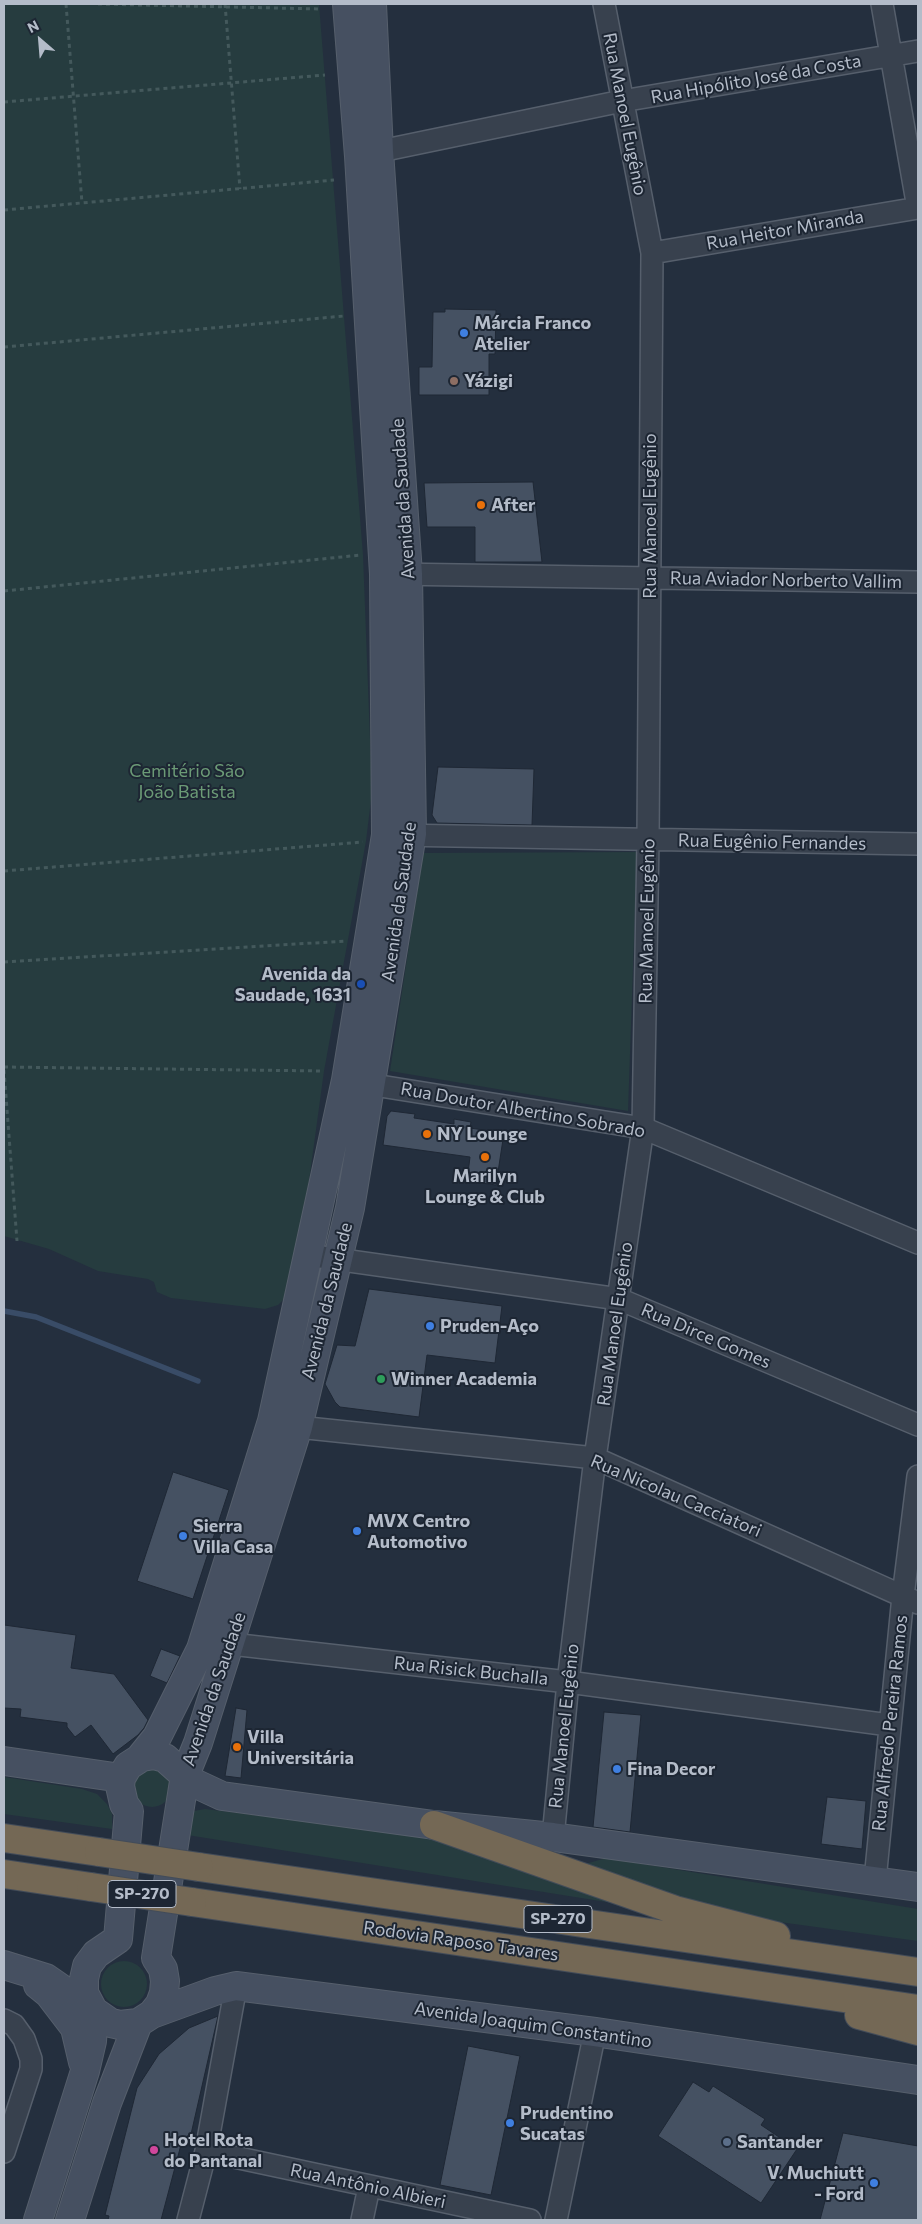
<!DOCTYPE html>
<meta charset="utf-8">
<style>
body{margin:0}
#map{position:relative;width:922px;height:2224px;overflow:hidden;background:#242f3e;font-family:Commissioner,sans-serif}
canvas{display:block}
.frame{position:absolute;inset:0;border:5px solid #b4bcc9;pointer-events:none}
.north{position:absolute;left:15px;top:15px;width:50px;height:50px;-webkit-text-stroke:4px #1d2633;paint-order:stroke;rotate:333deg;font-size:14px;font-weight:700;line-height:20px;text-align:center;color:#b4bcc9}
.north::after{content:'';display:block;margin:auto;width:18px;height:22px;background:#b4bcc9;clip-path:polygon(50% 0,100% 100%,50% 72%,0 100%)}
</style>
<div id="map">
<canvas width="922" height="2224"></canvas>
<div class="frame"></div>
<div class="north">N</div>
</div>
<script>
const ctx = document.querySelector('canvas').getContext('2d');
ctx.lineJoin = 'round';
function fill(path, color) {
  ctx.fillStyle = color;
  ctx.fill(path, 'evenodd');
}
function poly(rows) {
  const path = new Path2D();
  for (const r of rows) {
    if (r.length === 3) {
      path.moveTo(r[0] + r[2], r[1]);
      path.arc(r[0], r[1], r[2], 0, 2 * Math.PI);
      continue;
    }
    path.moveTo(r[0], r[1]);
    for (let i = 2; i < r.length; i += 2) path.lineTo(r[i], r[i + 1]);
  }
  return path;
}
function stroke(path, color, width, dash) {
  ctx.strokeStyle = color;
  ctx.lineWidth = width;
  ctx.lineCap = dash ? 'butt' : 'round';
  ctx.setLineDash(dash || []);
  ctx.stroke(path);
}
function drawText(font, color, halo, rows, align = 'center') {
  ctx.font = font + ' Commissioner,sans-serif';
  ctx.lineWidth = 4;
  ctx.setLineDash([]);
  ctx.textBaseline = 'middle';
  ctx.strokeStyle = halo;
  ctx.fillStyle = color;
  for (const [text, x, y, turn = 0] of rows) {
    ctx.save();
    ctx.translate(x, y);
    ctx.rotate((+turn || 0) * Math.PI / 180);
    ctx.textAlign = isNaN(turn) ? turn : align;
    if (halo) ctx.strokeText(text, 0, 0);
    ctx.fillText(text, 0, 0);
    ctx.restore();
  }
}
fill(poly([
 [4,4,319,4,363,555,372,792,366,841,324,1071,296,1276,286,1297,278,1305,265,1309,171,1298,157,1292,154,1282,148,1279,98,1271,49,1249,4,1236],
 [637,852,628,1111,390,1071,423,853],
 [152,1788,19],
 [4,1777,82,1789,97,1794,107,1804,112,1814,112,1829,4,1814],
 [205,1809,432,1837,650,1909,181,1834,182,1818,194,1811],
 [606,1858,918,1909,918,1941,765,1920,678,1899,578,1866],
 [124,1984,23]
]), '#263c3f');
stroke(poly([
 [4,1311,36,1317,198,1381]
]), '#394c67', 5.5);
const building = poly([
 [445,309,496,310,495,354,489,354,489,395,419,395,419,367,432,367,433,312,445,312,445,309],
 [533,482,542,562,475,562,475,527,427,527,424,483,533,482],
 [438,767,534,769,532,825,437,823,432,815,438,767],
 [391,1111,415,1114,414,1118,454,1124,454,1119,471,1122,470,1128,504,1133,496,1185,467,1181,470,1157,383,1145,387,1116,391,1111],
 [369,1289,502,1306,495,1363,427,1355,419,1417,340,1407,335,1402,325,1384,337,1345,355,1346,369,1289],
 [173,1472,229,1490,193,1599,137,1581,173,1472],
 [4,1625,76,1635,71,1668,114,1674,148,1720,144,1728,138,1735,113,1754,91,1725,75,1737,67,1727,67,1723,20,1717,21,1709,4,1708,4,1625],
 [161,1649,180,1656,167,1683,150,1676,161,1649],
 [236,1708,247,1710,241,1778,225,1776,236,1708],
 [604,1712,641,1715,630,1832,593,1827,604,1712],
 [827,1797,866,1801,862,1849,821,1844,827,1797],
 [218,2016,189,2143,182,2141,161,2220,108,2220,109,2216,105,2215,137,2088,159,2054,189,2028,218,2016],
 [468,2046,520,2056,491,2195,440,2185,468,2046],
 [693,2082,709,2092,713,2086,765,2119,761,2125,797,2149,761,2203,658,2136,693,2082],
 [843,2133,918,2146,918,2220,820,2220,843,2133]
]);
fill(building, '#455162');
stroke(building, '#1f2835', 1);
const street = poly([
 [882,4,918,208],
 [366,154,622,101,918,51],
 [652,253,918,208],
 [394,574,918,582],
 [396,835,918,844],
 [355,1082,643,1128,918,1243],
 [307,1255,619,1299,918,1425],
 [284,1424,298,1427,595,1458,918,1603],
 [216,1646,231,1644,568,1682,889,1725],
 [553,1837,568,1682,595,1458,643,1128,648,841,652,253,604,4],
 [875,1880,903,1596,918,1476],
 [4,2020,14,2025,24,2039,31,2059,31,2069,4,2152],
 [206,2151,530,2220],
 [188,2220,206,2151,236,1986],
 [362,2220,369,2187],
 [556,2220,595,2032]
]);
const secondary = poly([
 [140,1758,157,1737,201,1649,272,1421,346,1080,386,835,384,574,359,156,347,4],
 [4,1761,121,1778],
 [4,1965,46,1978,111,2023,120,2025,138,2023,152,2014,160,2004,164,1993,165,1981,163,1969,156,1958,185,1775,198,1743,298,1427,350,1208,412,834,408,574,379,151,372,4],
 [38,1985,49,1994,75,2028,83,2062],
 [152,2014,215,1991,236,1986,595,2032,918,2080],
 [38,2220,85,2071,92,2041,94,2012,84,1993,84,1979,87,1966,96,1954,118,1939,129,1811,124,1804,120,1786,121,1778,128,1766,142,1757,154,1755,165,1758,192,1782,222,1796,434,1825,553,1837,918,1887],
 [70,2220,107,2103,138,2023]
]);
const highway = poly([
 [434,1825,675,1910,776,1936],
 [4,1838,99,1852],
 [199,1867,918,1972],
 [4,1874,91,1887],
 [192,1902,918,2009],
 [859,2015,918,2031]
]);
stroke(street, '#565f6c', 24);
stroke(secondary, '#565f6c', 30);
stroke(highway, '#434c59', 30);
stroke(poly([
 [66,4,82,203],
 [98,4,320,9],
 [225,4,240,189],
 [4,102,325,75],
 [4,210,334,180],
 [4,347,344,316],
 [4,591,361,555],
 [4,871,363,842],
 [4,962,346,941],
 [4,1067,324,1071],
 [4,1070,17,1241]
]), '#44595c', 3, [4, 4]);
stroke(street, '#38414e', 21);
stroke(secondary, '#465061', 28);
stroke(highway, '#746855', 28);
const highwayBridge = poly([
 [99,1852,199,1867],
 [91,1887,192,1902]
]);
stroke(highwayBridge, '#434c59', 30, []);
stroke(highwayBridge, '#746855', 28);
for (const [x, y, r, color] of [
 [464,333,5,"#3f7fe0"],
 [454,381,5,"#8d6e63"],
 [481,505,5,"#e8710a"],
 [361,984,5,"#1a4fb4"],
 [427,1134,5,"#e8710a"],
 [485,1157,5,"#e8710a"],
 [430,1326,5,"#3f7fe0"],
 [381,1379,5,"#2e9e5b"],
 [357,1531,5,"#3f7fe0"],
 [183,1536,5,"#3f7fe0"],
 [237,1747,5,"#e8710a"],
 [617,1769,5,"#3f7fe0"],
 [510,2123,5,"#3f7fe0"],
 [727,2142,5,"#5c6f8a"],
 [154,2150,5,"#d1479c"],
 [874,2183,5,"#3f7fe0"]
]) {
  const dot = new Path2D();
  dot.arc(x, y, r, 0, 2 * Math.PI);
  ctx.fillStyle = color;
  ctx.fill(dot);
  stroke(dot, '#1d2633', 2);
}
for (const [x, y, w] of [
 [142,1894,68],
 [558,1919,68]
]) {
  const box = new Path2D();
  box.roundRect(x - w / 2, y - 13.5, w, 27, 4);
  ctx.fillStyle = '#1d2633';
  ctx.fill(box);
  stroke(box, '#b4bcc9', 1);
}
drawText('bold 16px', '#b4bcc9', null, [
 ["SP-270",142,1894],
 ["SP-270",558,1919]
]);
drawText('18px', '#b4bcc9', '#1d2633', [
 ["Rua Hipólito José da Costa",756,79,-10],
 ["Rua Manoel Eugênio",625,114,79],
 ["Rua Heitor Miranda",785,230,-10],
 ["Avenida da Saudade",403,499,-94],
 ["Rua Manoel Eugênio",650,516,-90],
 ["Rua Aviador Norberto Vallim",786,580,1],
 ["Rua Eugênio Fernandes",772,842,1],
 ["Avenida da Saudade",399,902,-82],
 ["Rua Manoel Eugênio",647,921,-89],
 ["Rua Doutor Albertino Sobrado",523,1110,10],
 ["Avenida da Saudade",327,1301,-76],
 ["Rua Manoel Eugênio",615,1324,-82],
 ["Rua Dirce Gomes",706,1336,23],
 ["Rua Nicolau Cacciatori",676,1496,23],
 ["Rua Risick Buchalla",471,1671,6],
 ["Avenida da Saudade",214,1689,-71],
 ["Rua Alfredo Pereira Ramos",890,1723,-84],
 ["Rua Manoel Eugênio",564,1726,-84],
 ["Rodovia Raposo Tavares",461,1941,8],
 ["Avenida Joaquim Constantino",533,2025,8],
 ["Rua Antônio Albieri",368,2186,12]
]);
drawText('bold 18px', '#b4bcc9', '#1d2633', [
 ["Márcia Franco",474,323],
 ["Atelier",474,344],
 ["Yázigi",464,381],
 ["After",491,505],
 ["Avenida da",351,974,"right"],
 ["Saudade, 1631",351,995,"right"],
 ["NY Lounge",437,1134],
 ["Marilyn",485,1176,"center"],
 ["Lounge & Club",485,1197,"center"],
 ["Pruden-Aço",440,1326],
 ["Winner Academia",391,1379],
 ["MVX Centro",367,1521],
 ["Automotivo",367,1542],
 ["Sierra",193,1526],
 ["Villa Casa",193,1547],
 ["Villa",247,1737],
 ["Universitária",247,1758],
 ["Fina Decor",627,1769],
 ["Prudentino",520,2113],
 ["Sucatas",520,2134],
 ["Hotel Rota",164,2140],
 ["do Pantanal",164,2161],
 ["Santander",737,2142],
 ["V. Muchiutt",864,2173,"right"],
 ["- Ford",864,2194,"right"]
], 'left');
drawText('18px', '#6b9a76', '#1d2633', [
 ["Cemitério São",187,771],
 ["João Batista",187,792]
]);
</script>
